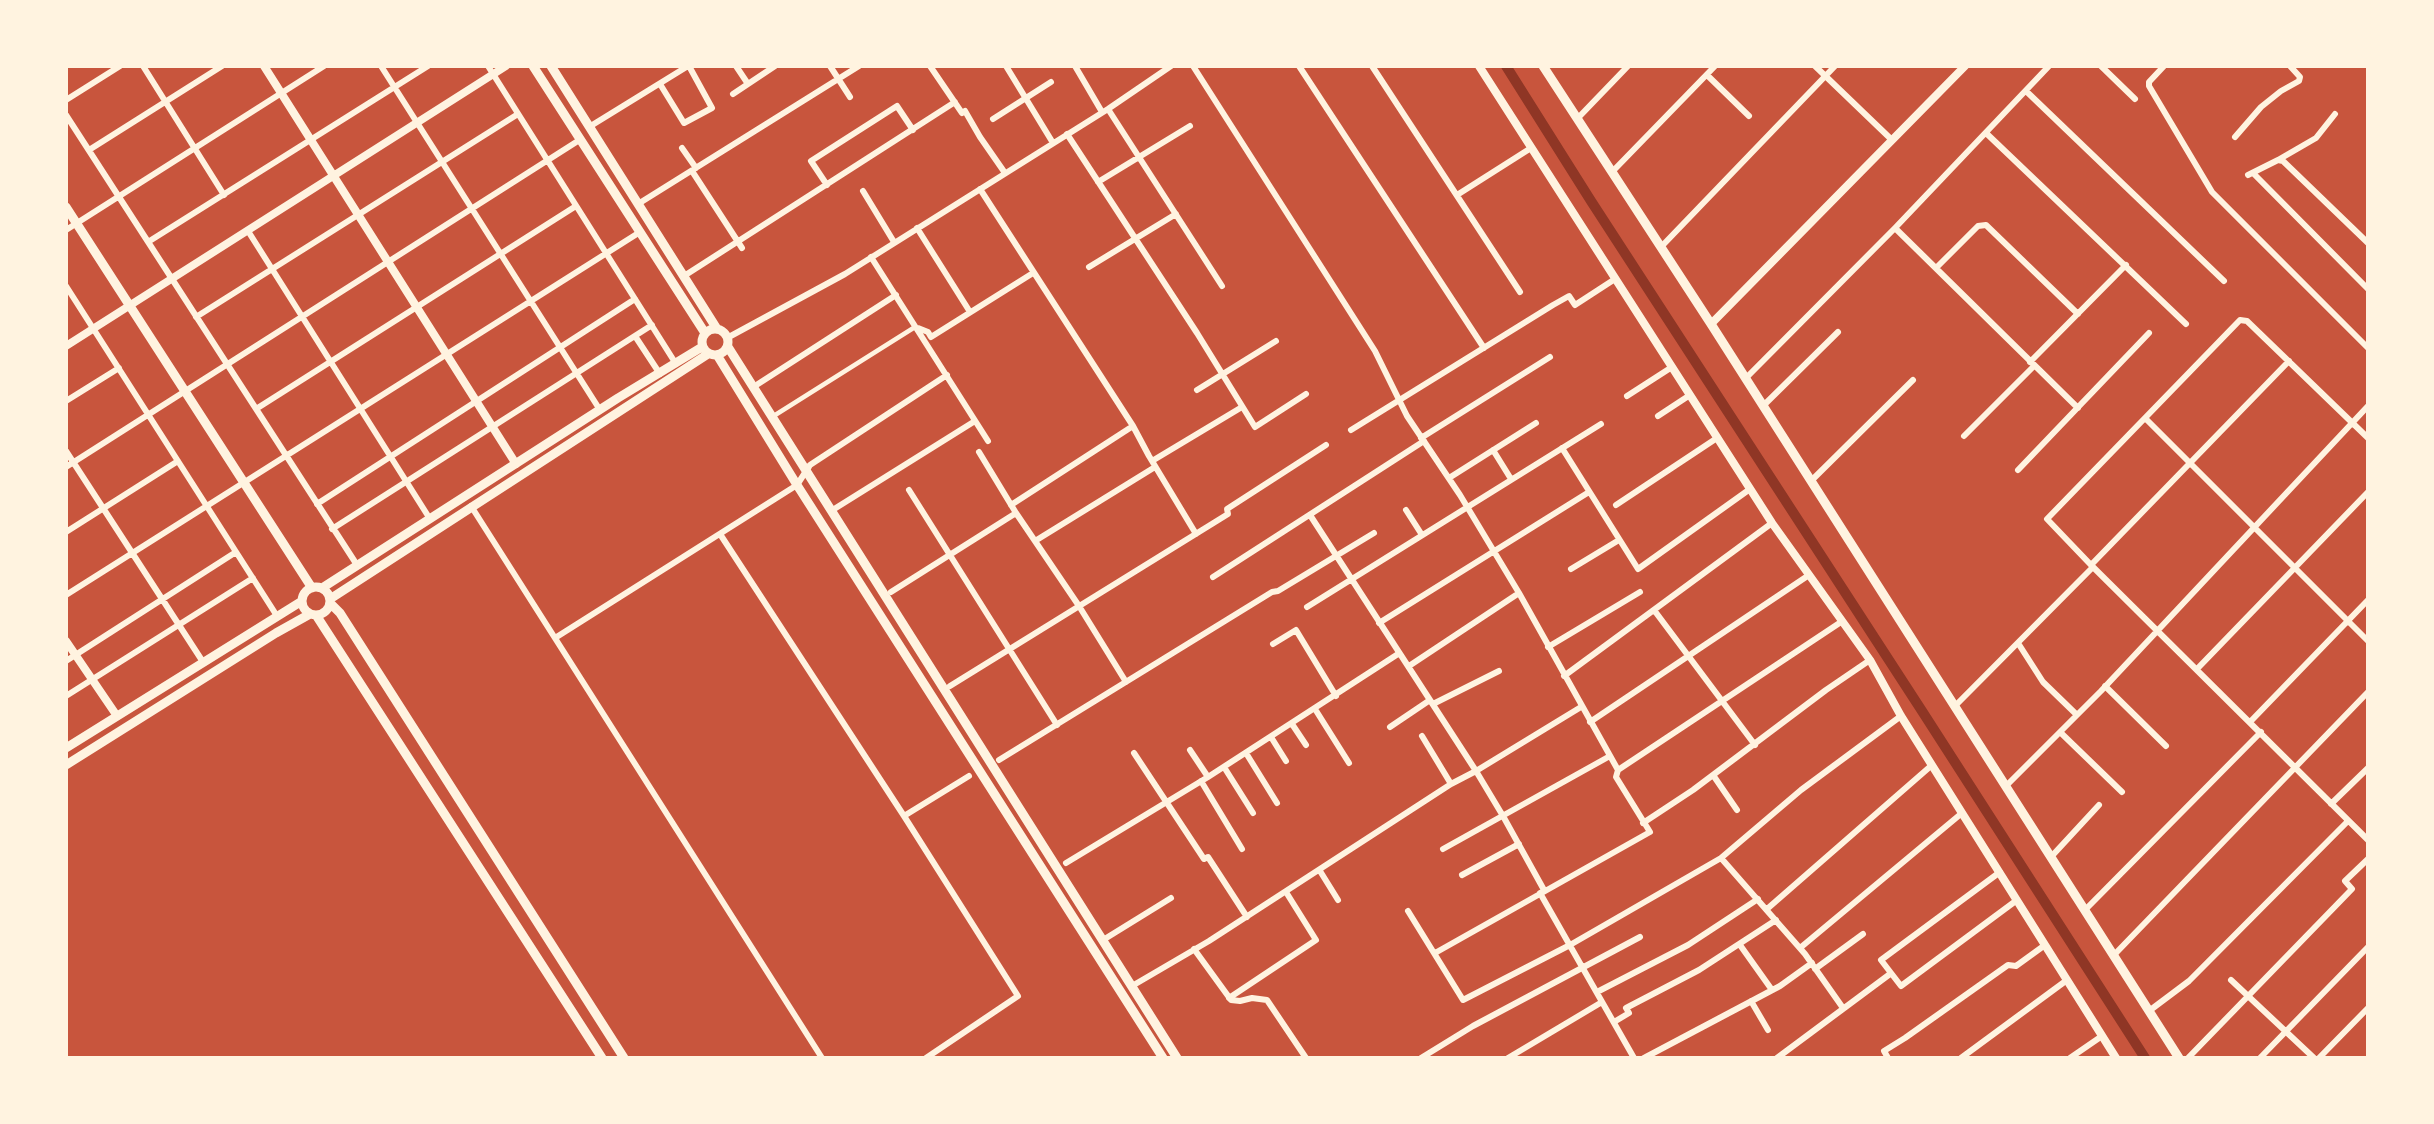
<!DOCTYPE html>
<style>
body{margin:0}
#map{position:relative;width:2434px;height:1124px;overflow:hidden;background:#c8553d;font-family:Figtree,sans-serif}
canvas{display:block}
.frame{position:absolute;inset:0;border:68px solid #fff3e0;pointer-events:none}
</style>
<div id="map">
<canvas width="2434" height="1124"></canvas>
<div class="frame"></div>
</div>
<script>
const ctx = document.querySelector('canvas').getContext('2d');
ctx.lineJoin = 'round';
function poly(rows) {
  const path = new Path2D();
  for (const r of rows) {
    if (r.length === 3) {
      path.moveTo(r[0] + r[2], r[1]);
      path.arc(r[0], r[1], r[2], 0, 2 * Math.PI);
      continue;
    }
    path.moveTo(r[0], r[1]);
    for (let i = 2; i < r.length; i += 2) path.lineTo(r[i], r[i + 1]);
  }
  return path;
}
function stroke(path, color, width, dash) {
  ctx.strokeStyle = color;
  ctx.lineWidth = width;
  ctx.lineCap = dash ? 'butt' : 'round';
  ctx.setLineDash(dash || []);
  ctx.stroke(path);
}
stroke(poly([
 [1506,66,1591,201,1922,711,2145,1058]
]), '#8f3625', 10);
stroke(poly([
 [772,417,915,327]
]), '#fff3e0', 4.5);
stroke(poly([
 [143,66,224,195],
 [381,66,600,410],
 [488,66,676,364],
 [736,66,748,84],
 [830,66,850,97],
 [930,66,962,113,965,111,980,137,1005,173],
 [1006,66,1053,143],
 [1075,66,1102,112],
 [1193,66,1375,351,1407,416,1460,495,1519,593,1618,770,1616,777,1650,832,1435,953],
 [1299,66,1484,348],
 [1372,66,1520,292],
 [1815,66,1892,140],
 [2101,66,2135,99],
 [2164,66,2149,82,2149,86,2212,192,2368,348],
 [1707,75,1749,116],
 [660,84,684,123,712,108,689,66],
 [2026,91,2224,281],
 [733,94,775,66],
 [66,100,120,66],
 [1108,109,1222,286],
 [66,115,357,565],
 [993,119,1051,82],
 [1577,119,1628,66],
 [589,127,688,66],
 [1986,133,2186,324],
 [1067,134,1197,333,1255,427,1306,394],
 [2235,137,2261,107,2281,91,2299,81,2300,77,2290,66],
 [682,148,696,168],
 [89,150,222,66],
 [2278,160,2316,138,2335,114],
 [692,171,742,248],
 [1613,171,1715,66],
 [2253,173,2368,289],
 [2248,175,2278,160,2283,161,2368,243],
 [1098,182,1190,126],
 [827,185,811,161,897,106,913,130],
 [980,189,1133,426,1149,456,1196,534],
 [863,191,894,242],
 [1457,195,1531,148],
 [638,204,859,66],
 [917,228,970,312],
 [1895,228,2078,408],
 [66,230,324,66],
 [248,231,430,519],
 [148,242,428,66],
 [1661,247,1835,66],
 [871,257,988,441],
 [1089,267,1176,214],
 [1936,268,1978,226,1986,225,2078,314],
 [684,276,955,102],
 [66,286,277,616],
 [196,317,518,114],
 [918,328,928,332,931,337,1033,273],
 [635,336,660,374],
 [727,338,845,274,1108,109,1171,66],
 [2030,362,2126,265],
 [1746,378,1895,228,2049,66],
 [758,384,896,295],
 [1197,390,1276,341],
 [1627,396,1672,367],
 [66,401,119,368],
 [1763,406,1838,332],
 [256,409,576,206],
 [1658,416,1690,395],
 [2146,419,2368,641],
 [1351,430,1553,305,1569,296,1575,305,1615,279],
 [1964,436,2034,366],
 [1421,438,1550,357],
 [2368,438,2247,321,2240,320,2047,519,2091,565,2368,840],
 [1562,448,1638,569,1750,489],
 [1493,450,1511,479],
 [66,451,203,662],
 [979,452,1016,513,1079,606,1126,682],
 [1152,461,1242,407],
 [66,467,581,139],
 [2018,470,2149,333],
 [1449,478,1536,423],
 [1811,481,1913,380],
 [909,490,1057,725],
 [317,504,635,299],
 [1011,505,1133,426],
 [1616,505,1717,438],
 [471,506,822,1058],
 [1406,510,1422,535],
 [831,511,975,421],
 [1310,515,1476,771,1503,816,1544,890],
 [332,529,652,325],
 [66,532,178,461],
 [720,534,904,816,1018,996,926,1058],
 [1035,541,1155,467],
 [2091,565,2289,361],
 [1571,569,1619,540],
 [1213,577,1424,441],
 [891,592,1016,513],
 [66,595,640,232],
 [1307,607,1601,424],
 [1654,610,1755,745],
 [1379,623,1589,492],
 [555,638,797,485,810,465,947,375],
 [2018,643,2043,682,2077,715],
 [1273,644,1296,630,1336,696],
 [1548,647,1640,592],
 [66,661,236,552],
 [1409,666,1519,593],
 [2197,669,2368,492],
 [1564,676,1772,523],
 [950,686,1228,514,1227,509,1326,445],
 [2105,686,2166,746],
 [66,696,253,578],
 [1433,704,1499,671],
 [1955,706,2093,567],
 [1315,709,1349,763],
 [1590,722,1809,575],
 [2250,722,2368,600],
 [1292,724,1306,745],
 [1390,727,1430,700],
 [2060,732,2122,792],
 [1422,736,1451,784],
 [1271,737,1286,761],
 [1190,750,1208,777],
 [1134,753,1204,859,1208,857,1247,917],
 [1246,753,1277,803],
 [999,760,1272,592,1278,591,1374,533],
 [1224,767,1253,813],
 [1618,770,1841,622],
 [1713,775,1737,810],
 [1201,781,1242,849],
 [2006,786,2101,691,2368,406],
 [2331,804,2368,768],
 [904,816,969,776],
 [1643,823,1693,790,1826,690,1870,660],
 [1443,849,1610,756],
 [2051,857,2099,805],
 [1721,858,1805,954,1843,1008],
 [1066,863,1208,777,1398,654],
 [1320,871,1338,900],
 [2000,872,1881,960,1901,986,2017,900],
 [1462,875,1519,844],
 [1540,893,1634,1058],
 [1767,909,1932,765],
 [2085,910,2261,732],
 [1408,911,1463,1000,1570,945,1721,858,1801,790,1901,716],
 [1103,940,1171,898],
 [1740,945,1772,990],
 [1800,948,1962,813],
 [1194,949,1231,1000,1240,1001,1252,998,1267,1000,1306,1058],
 [2114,955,2368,692],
 [1815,969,1863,934],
 [2231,980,2314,1058],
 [1132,986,1209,941,1451,784,1476,771,1581,707],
 [1597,992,1688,945,1758,899],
 [1229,998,1316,940,1286,892],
 [1751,1001,1768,1030],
 [2149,1011,2189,981,2348,821],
 [1614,1022,1629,1013,1626,1008,1699,970,1776,920],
 [1421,1058,1473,1026,1640,937],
 [1508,1058,1602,1002],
 [1644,1058,1780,986,1812,963],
 [1777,1058,1890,974],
 [1888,1058,1884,1051,1905,1038,2008,965,2016,966,2045,945],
 [1961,1058,2067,980],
 [2070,1058,2102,1036],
 [2188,1058,2352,889,2345,881,2368,859],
 [2260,1058,2368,947],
 [2319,1058,2368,1008]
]), '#fff3e0', 6);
stroke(poly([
 [264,66,516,464],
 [1479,66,1772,523,1870,660,1901,716,2116,1058],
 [1711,324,1965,66],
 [66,346,506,66],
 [66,641,117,716]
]), '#fff3e0', 8);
stroke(poly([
 [533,66,705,333],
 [551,66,717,329],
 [1543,66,1711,324,2179,1058],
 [66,207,312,588],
 [715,342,13],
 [728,347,1177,1058],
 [717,355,797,485,1163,1058],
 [316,601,14],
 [322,588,618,398,702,347],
 [330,599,708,354],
 [330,603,340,613,624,1058],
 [316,615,602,1058],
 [66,748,302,601],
 [66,765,276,633,310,614]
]), '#fff3e0', 9);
</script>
